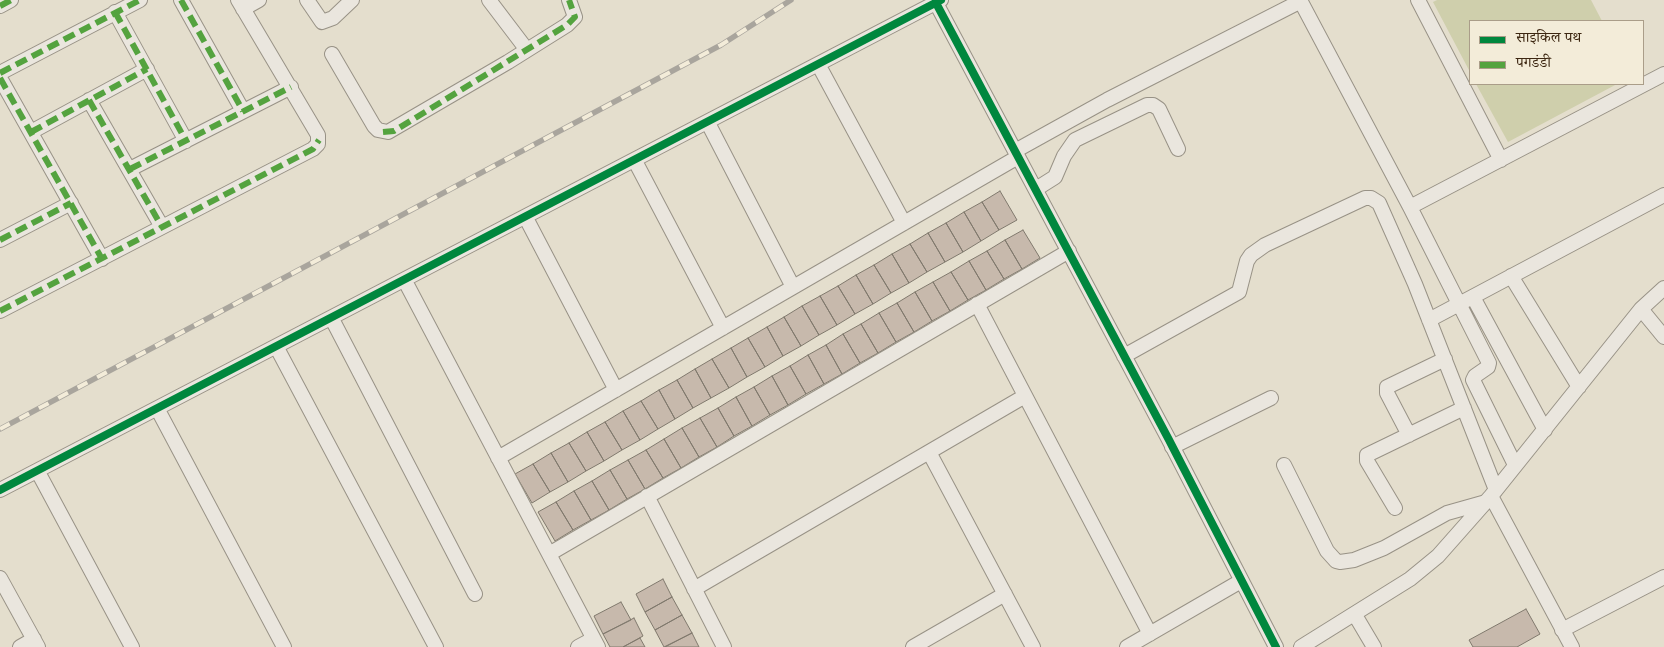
<!DOCTYPE html>
<meta charset="utf-8">
<style>
body{margin:0}
#map{position:relative;width:1664px;height:647px;overflow:hidden;background:#e4decd;font-family:"Old Standard TT","Noto Serif Devanagari",serif}
canvas{display:block}
.legend{position:absolute;left:1469px;top:20px;width:175px;height:65px;box-sizing:border-box;background:#f3ecd9;border:1px solid #aa9d89;margin:0;padding:6px 9px;list-style:none;font-size:15px;color:#3c2611}
.legend li{display:flex;align-items:center;gap:10px;height:25px}
.legend b{width:25px;border:1px solid #aa9d89}
</style>
<div id="map">
<canvas width="1664" height="647"></canvas>
<ul class="legend">
<li><b style="height:6px;background:#00873e"></b>साइकिल पथ</li>
<li><b style="height:6px;background:#54a33f"></b>पगडंडी</li>
</ul>
</div>
<script>
const ctx = document.querySelector('canvas').getContext('2d');
ctx.lineJoin = 'round';
function fill(path, color) {
  ctx.fillStyle = color;
  ctx.fill(path, 'evenodd');
}
function poly(rows) {
  const path = new Path2D();
  for (const r of rows) {
    path.moveTo(r[0], r[1]);
    for (let i = 2; i < r.length; i += 2) path.lineTo(r[i], r[i + 1]);
  }
  return path;
}
function stroke(path, color, width, dash) {
  ctx.strokeStyle = color;
  ctx.lineWidth = width;
  ctx.lineCap = dash ? 'butt' : 'round';
  ctx.setLineDash(dash || []);
  ctx.stroke(path);
}
fill(poly([
 [1437,0,1591,0,1602,21,1470,21,1470,72,1433,2],
 [1476,84,1617,84,1508,142]
]), '#cfcfac');
const building = poly([
 [1000,191,1017,220,999,230,982,202,1000,191],
 [982,202,999,230,981,241,964,212,982,202],
 [964,212,981,241,963,252,946,223,964,212],
 [946,223,963,252,945,262,928,233,946,223],
 [1023,230,1040,258,1022,269,1005,240,1023,230],
 [928,233,945,262,927,272,910,244,928,233],
 [1005,240,1022,269,1004,279,987,251,1005,240],
 [910,244,927,272,909,283,892,254,910,244],
 [987,251,1004,279,986,290,969,261,987,251],
 [892,254,909,283,891,293,874,265,892,254],
 [969,261,986,290,968,300,951,272,969,261],
 [874,265,891,293,873,304,856,275,874,265],
 [951,272,968,300,950,311,933,282,951,272],
 [856,275,873,304,855,314,838,286,856,275],
 [933,282,950,311,932,321,915,292,933,282],
 [838,286,855,314,837,325,820,296,838,286],
 [915,292,932,321,914,332,897,303,915,292],
 [820,296,837,325,819,335,802,306,820,296],
 [897,303,914,332,896,342,879,313,897,303],
 [802,306,819,335,801,346,784,317,802,306],
 [879,313,896,342,878,353,861,324,879,313],
 [784,317,801,346,783,356,767,327,784,317],
 [861,324,878,353,860,363,843,334,861,324],
 [767,327,783,356,765,367,748,338,767,327],
 [843,334,860,363,842,374,826,345,843,334],
 [748,338,765,367,747,377,731,348,748,338],
 [826,345,842,374,824,384,808,355,826,345],
 [731,348,747,377,729,388,712,359,731,348],
 [808,355,824,384,806,394,790,366,808,355],
 [712,359,729,388,711,398,695,369,712,359],
 [790,366,806,394,788,405,772,376,790,366],
 [695,369,711,398,693,408,677,380,695,369],
 [772,376,788,405,770,415,754,387,772,376],
 [677,380,693,408,675,419,659,390,677,380],
 [754,387,770,415,752,426,736,397,754,387],
 [659,390,675,419,658,429,641,401,659,390],
 [736,397,752,426,734,436,718,408,736,397],
 [641,401,658,429,640,440,623,411,641,401],
 [718,408,734,436,717,447,700,418,718,408],
 [623,411,640,440,622,450,605,422,623,411],
 [700,418,717,447,699,457,682,428,700,418],
 [605,422,622,450,604,461,587,432,605,422],
 [682,428,699,457,681,468,664,439,682,428],
 [587,432,604,461,586,471,569,443,587,432],
 [664,439,681,468,663,478,646,450,664,439],
 [569,443,586,471,568,482,551,453,569,443],
 [646,450,663,478,645,489,628,460,646,450],
 [551,453,568,482,550,492,533,464,551,453],
 [628,460,645,489,627,499,610,470,628,460],
 [533,464,550,492,532,503,515,474,533,464],
 [610,470,627,499,609,510,592,481,610,470],
 [592,481,609,510,591,520,574,491,592,481],
 [574,491,591,520,573,530,556,502,574,491],
 [556,502,573,530,555,541,538,512,556,502],
 [663,579,672,597,645,612,636,594,663,579],
 [672,597,682,615,655,630,645,612,672,597],
 [621,602,631,620,603,634,594,616,621,602],
 [1526,609,1540,634,1517,647,1473,647,1469,640,1526,609],
 [682,615,692,633,664,647,655,630,682,615],
 [634,618,643,636,623,647,610,647,603,634,634,618],
 [692,633,699,647,665,647,692,633],
 [640,638,645,647,623,647,640,638]
]);
fill(building, '#c7b9ac');
stroke(building, '#80796d', 1);
const minor = poly([
 [181,0,243,111],
 [307,0,322,22,333,18,352,0],
 [489,0,527,50],
 [1300,0,1410,207,1489,363,1488,367,1475,376,1473,380,1515,465],
 [1418,0,1501,160],
 [936,3,1168,438,1276,647],
 [0,6,11,0],
 [243,9,259,0],
 [115,12,186,141],
 [332,54,374,126,378,130,388,132,508,62,567,25,575,17,569,0],
 [818,64,904,223],
 [0,73,140,0],
 [0,78,102,259],
 [89,100,162,227],
 [708,123,793,287],
 [31,132,147,69],
 [1015,151,1107,100,1301,1],
 [635,161,723,328],
 [130,169,291,87],
 [1036,189,1055,177,1064,156,1075,140,1147,105,1153,105,1159,109,1178,149],
 [1410,207,1664,74],
 [526,218,616,390],
 [0,240,71,203],
 [1511,276,1579,387],
 [405,281,598,647],
 [1473,297,1545,430],
 [977,304,1150,634],
 [1641,309,1664,337],
 [0,311,313,149,318,144,318,135,238,0],
 [332,319,475,594],
 [1429,320,1664,195],
 [277,348,436,647],
 [1124,356,1239,292,1247,261,1251,255,1265,245,1365,198,1371,198,1379,203,1415,284,1496,490],
 [158,410,284,647],
 [1409,435,1387,393,1387,387,1445,359],
 [1172,447,1271,398],
 [929,452,1033,647],
 [498,458,1018,157],
 [1284,465,1327,551,1336,561,1340,562,1354,560,1384,548,1447,513,1486,502],
 [38,472,132,647],
 [0,490,941,0],
 [647,496,724,647],
 [1491,496,1572,647],
 [1395,508,1367,461,1367,455,1464,408],
 [549,554,1069,251],
 [0,578,38,647],
 [694,589,1025,396],
 [1355,615,1374,647],
 [1562,630,1664,577],
 [20,647,34,639],
 [578,647,593,639],
 [913,647,1005,594],
 [1127,647,1241,581],
 [1301,647,1410,579,1438,556,1491,496,1641,309,1664,288]
]);
stroke(minor, '#989286', 16);
stroke(minor, '#eae6de', 14);
const rail = poly([
 [0,429,721,45,791,0]
]);
stroke(rail, '#a9a59d', 5.5);
stroke(rail, '#f3ecd9', 4, [11]);
stroke(poly([
 [181,0,243,111],
 [0,6,11,0],
 [115,12,186,141],
 [0,73,140,0],
 [0,78,102,259],
 [89,100,162,227],
 [31,132,147,69],
 [383,132,394,131,567,25,575,17,569,0],
 [130,169,291,87],
 [0,240,71,203],
 [0,311,313,149,319,140]
]), '#54a33f', 6, [12, 6]);
stroke(poly([
 [936,3,1168,438,1276,647],
 [0,490,941,0]
]), '#00873e', 8);
</script>
